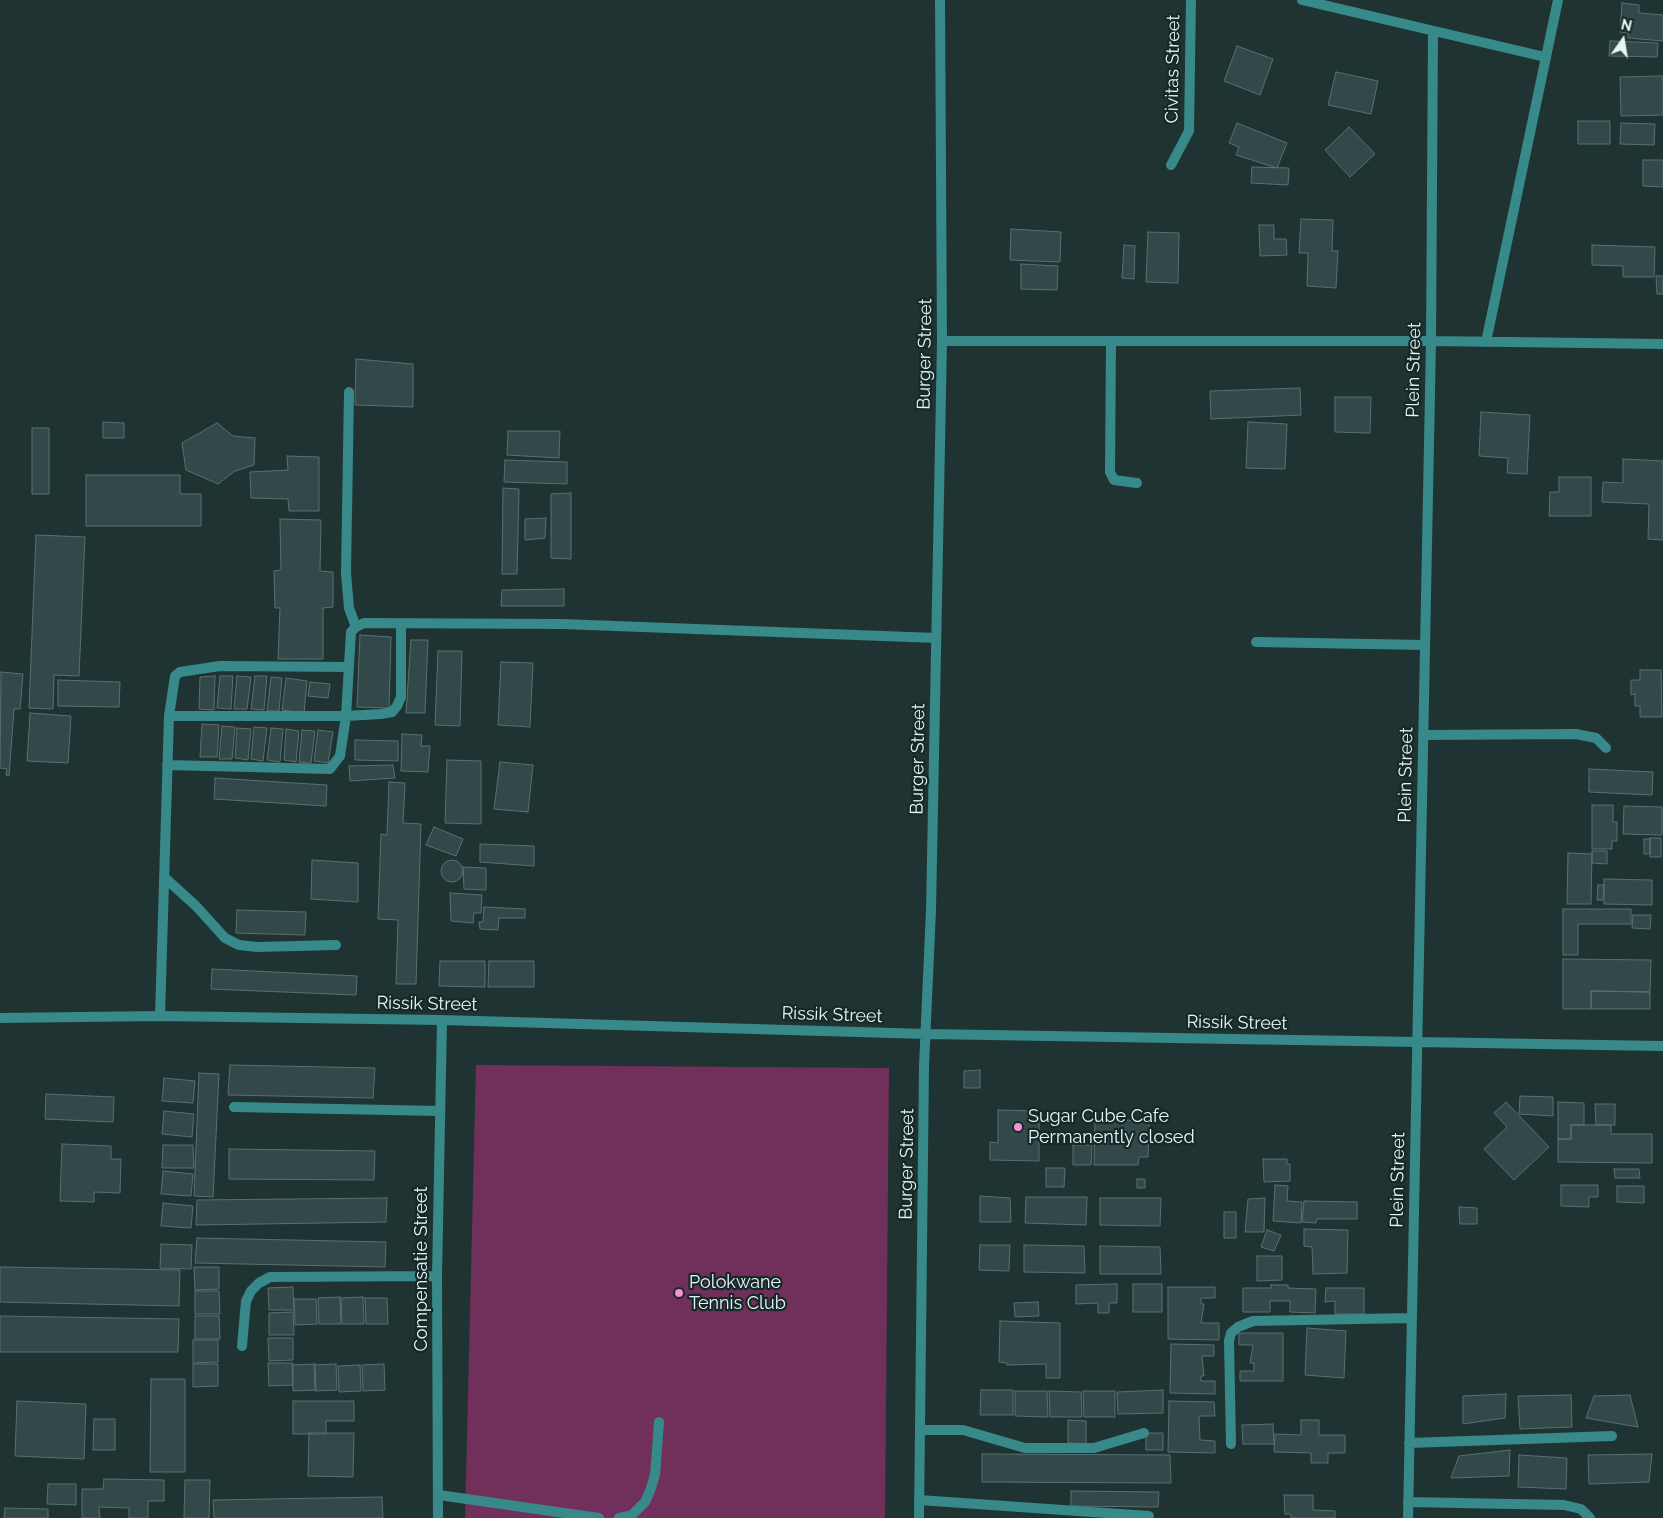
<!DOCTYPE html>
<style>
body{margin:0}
#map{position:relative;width:1663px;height:1518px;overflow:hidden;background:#1f3333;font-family:Raleway,sans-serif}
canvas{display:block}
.north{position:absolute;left:1598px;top:15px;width:50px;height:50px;-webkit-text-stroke:4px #152929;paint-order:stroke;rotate:13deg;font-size:14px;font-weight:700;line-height:20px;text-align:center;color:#e9f5f5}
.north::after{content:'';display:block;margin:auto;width:18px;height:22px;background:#e9f5f5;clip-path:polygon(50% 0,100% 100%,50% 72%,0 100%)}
</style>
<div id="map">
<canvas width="1663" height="1518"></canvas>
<div class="north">N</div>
</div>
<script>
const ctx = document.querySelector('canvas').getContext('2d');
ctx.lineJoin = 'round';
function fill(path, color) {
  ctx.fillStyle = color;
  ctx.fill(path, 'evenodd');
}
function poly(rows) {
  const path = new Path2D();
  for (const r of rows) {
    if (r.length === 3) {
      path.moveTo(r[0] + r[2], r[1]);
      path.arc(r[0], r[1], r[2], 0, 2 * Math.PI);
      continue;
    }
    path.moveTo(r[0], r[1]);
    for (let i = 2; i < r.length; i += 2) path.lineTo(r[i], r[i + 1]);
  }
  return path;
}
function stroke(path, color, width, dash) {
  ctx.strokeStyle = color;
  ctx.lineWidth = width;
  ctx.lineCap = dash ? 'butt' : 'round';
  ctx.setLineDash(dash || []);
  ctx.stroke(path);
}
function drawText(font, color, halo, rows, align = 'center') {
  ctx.font = font + ' Raleway,sans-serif';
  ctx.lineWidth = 4.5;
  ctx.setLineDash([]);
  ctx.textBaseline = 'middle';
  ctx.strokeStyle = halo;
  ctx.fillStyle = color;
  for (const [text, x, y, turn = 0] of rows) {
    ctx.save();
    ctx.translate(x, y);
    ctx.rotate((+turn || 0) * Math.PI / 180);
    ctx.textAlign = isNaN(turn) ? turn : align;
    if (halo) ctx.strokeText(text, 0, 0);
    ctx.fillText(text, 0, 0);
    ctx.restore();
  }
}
fill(poly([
 [476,1065,889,1068,885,1518,465,1518]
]), '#712f5b');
const building = poly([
 [1622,3,1639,5,1639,13,1663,15,1663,41,1628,38,1628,33,1620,32,1622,3],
 [1610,41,1658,43,1657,57,1609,56,1610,41],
 [1237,46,1273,59,1260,95,1224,81,1237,46],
 [1336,72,1378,81,1371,114,1328,105,1336,72],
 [1663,76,1663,115,1621,116,1620,77,1663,76],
 [1578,121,1610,121,1610,144,1578,144,1578,121],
 [1237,123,1287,143,1277,168,1236,155,1239,147,1229,143,1237,123],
 [1621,123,1655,124,1654,145,1620,144,1621,123],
 [1349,127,1375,154,1350,177,1325,150,1349,127],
 [1643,160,1663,160,1663,187,1643,186,1643,160],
 [1252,167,1289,168,1288,185,1251,183,1252,167],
 [1301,219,1333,220,1332,251,1338,251,1336,288,1307,286,1308,253,1299,253,1301,219],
 [1259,225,1274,225,1274,239,1286,239,1287,255,1260,256,1259,225],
 [1011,229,1061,232,1060,262,1010,260,1011,229],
 [1148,232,1179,233,1178,283,1146,282,1148,232],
 [1124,245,1135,246,1134,279,1122,278,1124,245],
 [1592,245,1655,247,1654,277,1623,277,1623,266,1592,265,1592,245],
 [1021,264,1058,266,1057,290,1021,289,1021,264],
 [1656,276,1663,276,1663,294,1657,294,1656,276],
 [356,359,413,364,413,407,355,405,356,359],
 [1300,388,1301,415,1211,419,1210,391,1300,388],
 [1335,397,1371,397,1370,433,1335,432,1335,397],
 [1481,412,1530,415,1527,474,1507,473,1508,458,1479,456,1481,412],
 [103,422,124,423,124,438,103,438,103,422],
 [1248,422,1287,424,1285,469,1246,468,1248,422],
 [217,423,233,436,255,438,254,465,235,471,218,484,186,470,182,443,217,423],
 [32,428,49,428,49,494,32,494,32,428],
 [508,431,560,431,559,458,507,455,508,431],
 [287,456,319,457,319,511,289,511,288,499,251,498,250,472,288,470,287,456],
 [1623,459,1663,461,1663,540,1648,539,1649,504,1602,502,1603,482,1623,483,1623,459],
 [505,460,567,462,567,484,504,482,505,460],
 [86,475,180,475,180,494,201,494,201,526,86,526,86,475],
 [1559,477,1591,477,1591,516,1549,516,1550,492,1559,492,1559,477],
 [503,488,519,489,517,574,502,574,503,488],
 [571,493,571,559,551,558,551,494,571,493],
 [546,518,545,538,525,540,525,519,546,518],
 [280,519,321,520,320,571,333,572,333,607,323,608,323,659,278,659,280,608,275,608,274,571,281,570,280,519],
 [36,535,85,537,79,676,54,675,53,709,29,708,36,535],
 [564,589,564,606,501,606,502,590,564,589],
 [360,635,391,637,389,708,357,707,360,635],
 [411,640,428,640,425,713,406,713,411,640],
 [438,651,462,651,460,726,435,725,438,651],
 [501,662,533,663,530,727,498,725,501,662],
 [1640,670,1661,670,1662,717,1640,717,1640,706,1635,706,1635,694,1631,695,1631,680,1640,680,1640,670],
 [1,672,23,674,20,709,14,709,9,776,6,775,7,769,0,768,1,672],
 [215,676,214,710,199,709,200,677,215,676],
 [220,676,233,676,231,709,217,708,220,676],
 [237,676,251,677,247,709,234,709,237,676],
 [255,676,267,676,264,710,251,709,255,676],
 [271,677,282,678,279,711,267,711,271,677],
 [286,678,307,681,304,713,282,710,286,678],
 [58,680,120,682,119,707,58,706,58,680],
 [310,682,330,684,328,698,308,696,310,682],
 [30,713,71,716,68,763,27,761,30,713],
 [202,724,219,725,217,757,200,757,202,724],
 [222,726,235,727,232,759,219,759,222,726],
 [254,727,267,728,263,761,251,759,254,727],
 [237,728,251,729,248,760,235,758,237,728],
 [271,728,283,729,280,762,267,760,271,728],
 [286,729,299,731,296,762,284,760,286,729],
 [302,730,315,731,311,763,299,762,302,730],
 [318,730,333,732,328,763,314,761,318,730],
 [402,734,422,735,421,746,430,746,428,772,401,771,402,734],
 [355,740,398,741,398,761,355,760,355,740],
 [447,760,481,761,481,824,445,823,447,760],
 [500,762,533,765,528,812,494,809,500,762],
 [393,765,395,778,350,781,349,766,393,765],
 [1589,769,1653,772,1652,795,1589,792,1589,769],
 [215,778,327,785,326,806,214,799,215,778],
 [389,782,405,783,403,823,421,824,416,984,396,984,398,920,378,919,381,834,387,835,389,782],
 [1592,805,1613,805,1613,822,1617,822,1617,841,1612,841,1612,849,1592,849,1592,805],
 [1624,806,1662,807,1662,835,1623,834,1624,806],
 [434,827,463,839,456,856,426,845,434,827],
 [1650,838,1661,838,1661,857,1650,857,1650,838],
 [1644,839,1650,839,1650,854,1644,854,1644,839],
 [480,844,534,846,534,866,480,862,480,844],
 [1592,851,1607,851,1607,864,1592,863,1592,851],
 [1568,853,1592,854,1591,904,1567,904,1568,853],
 [312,860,358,863,358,902,311,899,312,860],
 [452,871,11],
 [463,867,486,868,486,890,464,889,463,867],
 [1604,879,1652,880,1652,905,1604,904,1604,879],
 [1598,885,1604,885,1603,900,1597,900,1598,885],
 [450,893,482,895,481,913,474,913,473,923,451,921,450,893],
 [484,907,525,909,525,918,499,918,498,930,480,929,479,922,483,922,484,907],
 [1563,909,1631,909,1631,924,1578,924,1578,955,1563,955,1563,909],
 [237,910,306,912,305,935,236,933,237,910],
 [1633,915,1651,915,1650,929,1632,928,1633,915],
 [1563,959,1651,960,1650,992,1591,991,1591,1009,1563,1009,1563,959],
 [440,961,485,961,485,987,439,986,440,961],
 [489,961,534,961,534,987,488,987,489,961],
 [212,969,357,976,356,995,211,989,212,969],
 [1591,991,1650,992,1650,1009,1591,1009,1591,991],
 [230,1065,375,1068,373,1098,228,1095,230,1065],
 [980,1070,980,1088,964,1088,964,1071,980,1070],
 [199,1073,219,1074,213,1197,194,1196,199,1073],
 [164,1078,195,1081,193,1103,162,1101,164,1078],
 [46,1094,114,1097,113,1122,45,1119,46,1094],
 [1520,1096,1553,1097,1553,1116,1519,1114,1520,1096],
 [1506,1102,1549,1147,1514,1180,1484,1149,1507,1127,1494,1113,1506,1102],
 [1558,1102,1584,1103,1584,1125,1571,1125,1571,1139,1558,1139,1558,1102],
 [1595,1104,1615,1104,1615,1125,1596,1125,1595,1104],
 [998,1110,1039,1111,1039,1161,990,1160,990,1142,998,1143,998,1110],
 [164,1111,194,1114,192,1137,162,1134,164,1111],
 [1095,1119,1149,1121,1148,1157,1139,1157,1138,1165,1094,1165,1095,1119],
 [1571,1125,1611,1125,1611,1134,1652,1134,1652,1163,1558,1162,1558,1139,1571,1139,1571,1125],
 [62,1144,111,1146,111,1159,121,1159,120,1193,94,1192,94,1202,60,1201,62,1144],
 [163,1145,193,1145,194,1168,162,1168,163,1145],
 [1073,1145,1092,1145,1091,1165,1073,1165,1073,1145],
 [229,1149,375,1151,374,1180,229,1179,229,1149],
 [1263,1159,1287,1159,1287,1164,1290,1164,1290,1181,1264,1182,1263,1159],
 [1046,1168,1065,1168,1064,1187,1046,1187,1046,1168],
 [1614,1169,1639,1169,1640,1178,1615,1178,1614,1169],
 [163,1171,193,1174,191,1196,161,1194,163,1171],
 [1137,1179,1145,1179,1145,1188,1137,1188,1137,1179],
 [1275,1185,1288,1186,1287,1201,1302,1202,1301,1223,1273,1221,1275,1185],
 [1561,1185,1598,1185,1598,1197,1589,1197,1589,1207,1561,1206,1561,1185],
 [1617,1186,1644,1186,1644,1203,1617,1202,1617,1186],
 [980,1196,1010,1198,1011,1222,980,1222,980,1196],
 [1026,1197,1087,1197,1086,1225,1025,1223,1026,1197],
 [387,1198,386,1222,196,1225,197,1200,387,1198],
 [1100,1198,1161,1198,1160,1226,1100,1225,1100,1198],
 [1265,1198,1264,1232,1245,1232,1248,1199,1265,1198],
 [1304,1201,1357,1202,1357,1219,1317,1219,1316,1223,1302,1222,1304,1201],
 [163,1203,193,1206,191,1228,161,1226,163,1203],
 [1459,1207,1477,1208,1477,1224,1460,1224,1459,1207],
 [1224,1212,1236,1212,1236,1238,1224,1238,1224,1212],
 [1304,1229,1348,1230,1347,1273,1313,1274,1312,1247,1304,1246,1304,1229],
 [1267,1230,1281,1235,1274,1251,1261,1247,1267,1230],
 [197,1238,386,1242,385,1267,195,1263,197,1238],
 [161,1244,192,1245,191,1269,160,1268,161,1244],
 [980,1245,1010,1245,1009,1271,979,1270,980,1245],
 [1024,1245,1084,1246,1085,1273,1024,1272,1024,1245],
 [1100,1246,1160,1247,1161,1274,1100,1274,1100,1246],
 [1257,1256,1282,1256,1282,1280,1257,1281,1257,1256],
 [0,1267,180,1270,179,1306,0,1302,0,1267],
 [194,1267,219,1267,219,1289,195,1290,194,1267],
 [1117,1284,1117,1303,1109,1303,1109,1313,1098,1313,1098,1303,1076,1304,1076,1285,1117,1284],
 [1133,1284,1162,1284,1162,1312,1133,1312,1133,1284],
 [1271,1285,1288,1285,1288,1288,1316,1289,1315,1313,1290,1312,1290,1301,1270,1301,1270,1312,1243,1312,1243,1288,1271,1288,1271,1285],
 [293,1287,294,1310,269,1310,268,1288,293,1287],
 [1168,1287,1215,1287,1215,1298,1201,1298,1201,1304,1204,1304,1201,1323,1219,1323,1219,1340,1168,1339,1168,1287],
 [1326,1288,1364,1288,1364,1314,1335,1314,1335,1301,1325,1302,1326,1288],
 [195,1291,219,1291,220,1314,195,1314,195,1291],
 [340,1297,341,1324,319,1324,318,1298,340,1297],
 [363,1297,364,1324,342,1324,341,1298,363,1297],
 [365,1298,387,1298,388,1324,366,1324,365,1298],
 [294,1299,316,1299,317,1324,295,1325,294,1299],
 [1038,1302,1039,1316,1015,1317,1014,1303,1038,1302],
 [293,1312,294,1335,269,1335,269,1313,293,1312],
 [0,1316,179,1319,178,1352,0,1352,0,1316],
 [195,1316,219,1316,220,1339,195,1339,195,1316],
 [1000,1321,1060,1323,1060,1378,1046,1378,1046,1364,1007,1365,1007,1363,999,1362,1000,1321],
 [1307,1328,1346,1331,1344,1378,1305,1375,1307,1328],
 [1239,1333,1283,1333,1283,1381,1240,1381,1240,1371,1254,1371,1254,1363,1250,1363,1253,1345,1239,1345,1239,1333],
 [268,1338,293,1338,293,1360,269,1361,268,1338],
 [193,1340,218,1340,218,1362,193,1363,193,1340],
 [1171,1344,1214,1345,1214,1356,1202,1356,1204,1376,1201,1376,1201,1381,1215,1381,1215,1394,1170,1393,1171,1344],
 [268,1363,293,1363,293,1385,269,1386,268,1363],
 [193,1364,218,1364,218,1386,193,1387,193,1364],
 [315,1364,316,1390,293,1391,292,1365,315,1364],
 [336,1364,337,1390,315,1391,314,1365,336,1364],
 [384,1364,385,1390,363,1391,362,1365,384,1364],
 [360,1365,361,1391,339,1392,338,1366,360,1365],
 [151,1379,185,1379,185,1472,150,1472,151,1379],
 [981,1390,1013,1390,1013,1415,980,1415,981,1390],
 [1163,1390,1163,1413,1118,1414,1117,1392,1163,1390],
 [1015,1391,1047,1391,1048,1417,1015,1416,1015,1391],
 [1049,1391,1081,1392,1082,1417,1050,1417,1049,1391],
 [1083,1391,1115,1391,1115,1417,1084,1417,1083,1391],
 [1506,1394,1505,1418,1463,1424,1463,1396,1506,1394],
 [1571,1395,1572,1427,1520,1429,1518,1396,1571,1395],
 [1630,1395,1638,1427,1586,1418,1594,1396,1630,1395],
 [17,1401,86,1404,84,1459,15,1456,17,1401],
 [293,1401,354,1401,354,1421,326,1421,326,1434,293,1434,293,1401],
 [1169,1401,1214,1402,1215,1416,1199,1416,1200,1440,1215,1441,1215,1453,1168,1452,1169,1401],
 [94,1419,115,1419,115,1450,93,1450,94,1419],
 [1068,1420,1086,1421,1086,1444,1068,1443,1068,1420],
 [1301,1420,1319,1420,1319,1435,1345,1435,1345,1453,1328,1453,1328,1463,1311,1463,1311,1453,1274,1452,1275,1434,1301,1435,1301,1420],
 [1273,1424,1274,1444,1243,1444,1242,1425,1273,1424],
 [309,1433,354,1433,353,1477,308,1476,309,1433],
 [1146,1433,1163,1433,1163,1450,1146,1450,1146,1433],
 [1510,1450,1509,1476,1451,1478,1459,1456,1510,1450],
 [982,1454,1170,1455,1171,1483,982,1482,982,1454],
 [1652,1454,1649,1482,1589,1484,1588,1455,1652,1454],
 [1519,1455,1567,1458,1566,1489,1518,1487,1519,1455],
 [104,1479,164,1480,164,1501,148,1501,148,1518,129,1518,129,1508,99,1507,100,1518,82,1518,82,1489,103,1489,104,1479],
 [185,1480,210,1480,209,1518,184,1518,185,1480],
 [48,1484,76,1484,76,1505,47,1504,48,1484],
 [1071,1491,1159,1492,1158,1507,1071,1506,1071,1491],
 [1284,1495,1313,1495,1313,1510,1335,1511,1335,1518,1291,1518,1291,1514,1285,1514,1284,1495],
 [382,1497,383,1518,214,1518,213,1500,382,1497],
 [5,1508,48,1509,48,1518,4,1518,5,1508]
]);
fill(building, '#334848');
stroke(building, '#5a7070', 1);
stroke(poly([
 [349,392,346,573,349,608,356,627],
 [169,716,346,716,351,632,356,627,364,623,562,624,936,638],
 [167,765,330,769,340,756,346,716,381,714,392,712,397,706,401,697,401,624],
 [164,877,196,906,225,938,239,945,257,947,336,945],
 [160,1016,169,716,175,676,180,672,220,666,349,667],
 [920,1430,963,1430,1025,1448,1094,1448,1144,1433],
 [439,1495,599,1518],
 [919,1500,1149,1516],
 [619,1518,632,1515,645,1502,650,1491,655,1475,659,1422]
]), '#38898a', 10);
stroke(poly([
 [1302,0,1545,57],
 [1171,165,1189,131,1191,0],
 [942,341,1431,341,1663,344],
 [1111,341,1110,472,1114,480,1137,483],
 [1486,342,1558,0],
 [1256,642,1425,645],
 [1423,735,1576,734,1596,738,1606,748],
 [0,1018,160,1016,442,1020,927,1034,1663,1046],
 [234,1107,440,1111],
 [242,1346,246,1301,251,1291,259,1283,270,1277,437,1276],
 [1409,1443,1612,1436],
 [1231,1444,1229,1341,1231,1333,1238,1327,1253,1321,1411,1318],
 [1408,1502,1564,1505,1581,1509,1590,1518],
 [438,1518,437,1276,442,1020],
 [919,1518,924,1066,931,910,942,341,940,0],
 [1408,1518,1431,341,1433,32]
]), '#38898a', 10);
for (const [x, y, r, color] of [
 [1018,1127,5,"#f590d1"],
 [679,1293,5,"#f590d1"]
]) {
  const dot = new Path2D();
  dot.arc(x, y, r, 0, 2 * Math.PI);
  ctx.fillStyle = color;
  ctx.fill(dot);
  stroke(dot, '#152929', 2);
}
drawText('18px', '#e9f5f5', '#152929', [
 ["Civitas Street",1173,69,-89],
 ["Burger Street",925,354,-89],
 ["Plein Street",1414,370,-89],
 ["Burger Street",918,759,-89],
 ["Plein Street",1406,775,-89],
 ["Rissik Street",427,1004,1],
 ["Rissik Street",832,1015,2],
 ["Rissik Street",1237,1023,1],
 ["Burger Street",907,1164,-89],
 ["Plein Street",1398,1180,-89],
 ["Compensatie Street",422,1269,-90]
]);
drawText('18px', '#e9f5f5', '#152929', [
 ["Sugar Cube Cafe",1028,1117],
 ["Permanently closed",1028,1138],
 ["Polokwane",689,1283],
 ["Tennis Club",689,1304]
], 'left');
</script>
